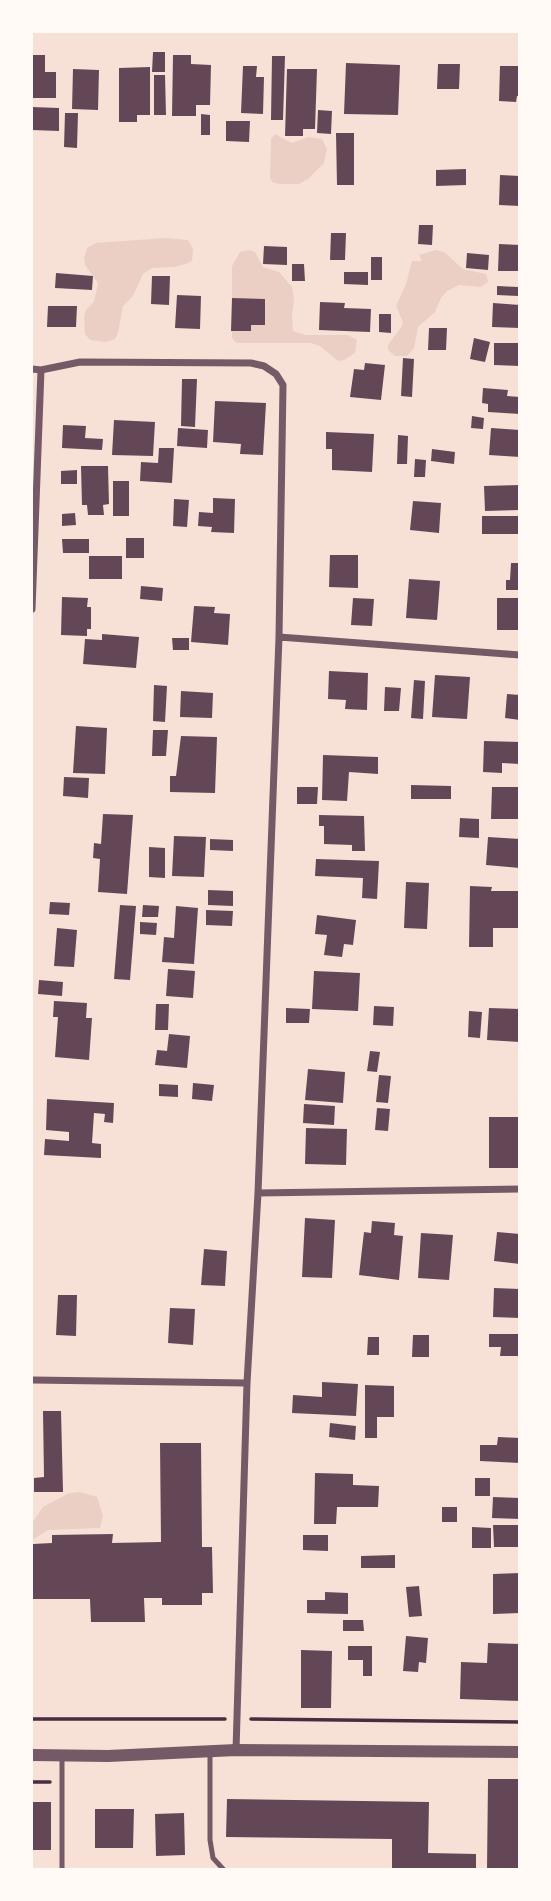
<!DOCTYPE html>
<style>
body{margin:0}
#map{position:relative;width:551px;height:1901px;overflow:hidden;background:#f7e1d7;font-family:"DM Sans",sans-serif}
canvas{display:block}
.frame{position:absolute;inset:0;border:33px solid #fffaf5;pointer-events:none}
</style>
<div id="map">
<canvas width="551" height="1901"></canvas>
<div class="frame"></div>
</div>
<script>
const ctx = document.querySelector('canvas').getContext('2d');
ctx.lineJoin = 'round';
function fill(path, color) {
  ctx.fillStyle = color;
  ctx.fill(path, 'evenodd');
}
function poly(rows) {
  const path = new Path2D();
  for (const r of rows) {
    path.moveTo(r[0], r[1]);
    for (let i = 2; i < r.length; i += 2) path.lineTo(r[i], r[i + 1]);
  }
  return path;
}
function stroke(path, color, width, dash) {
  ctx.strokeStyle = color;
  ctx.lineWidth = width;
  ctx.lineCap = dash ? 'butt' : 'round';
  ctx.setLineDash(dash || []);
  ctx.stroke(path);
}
fill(poly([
 [275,134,292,143,308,137,322,139,327,149,324,163,308,179,299,184,279,184,272,182,270,177,271,139],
 [165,238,188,240,193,249,192,261,186,264,174,267,152,268,143,274,133,296,123,306,118,333,115,339,106,342,90,340,85,334,84,317,86,310,94,302,98,283,85,265,84,258,87,248,96,243],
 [249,250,255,252,263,267,279,272,292,287,294,300,292,316,293,331,306,335,348,335,357,340,355,353,344,360,338,361,320,346,311,343,236,343,232,338,232,266,240,252],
 [436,250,444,252,463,269,486,274,488,282,481,287,459,285,447,291,441,298,435,312,418,327,414,348,407,356,395,356,388,350,388,345,402,326,403,322,396,306,406,284,412,261,422,261,419,255],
 [80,1492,97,1497,103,1516,100,1528,48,1530,32,1540,32,1523,43,1507,69,1493]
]), '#ebcfc5');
fill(poly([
 [153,52,165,52,165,72,152,72],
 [32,55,45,55,45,72,56,72,56,98,32,98],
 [173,55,191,55,191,64,211,65,210,105,196,105,196,116,172,116],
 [272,56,285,56,283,120,271,120],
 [346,63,400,65,398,115,344,114],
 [438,64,460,64,459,89,437,89],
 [243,66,257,66,256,77,264,77,263,114,241,113],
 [500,66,520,66,520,96,517,96,516,102,499,101],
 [150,67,150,115,137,115,137,122,119,122,119,68],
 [73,69,99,70,98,110,72,109],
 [287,69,317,69,315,129,303,129,303,136,285,136],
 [154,75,165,75,166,115,154,115],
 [32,107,59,108,59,131,32,130],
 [318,110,332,111,331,134,317,133],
 [65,113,78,113,77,148,64,147],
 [201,114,210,115,210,135,201,135],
 [226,121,250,121,249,142,226,141],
 [336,133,354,133,354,185,337,185],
 [466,169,466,185,436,186,436,170],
 [500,175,520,176,520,206,499,205],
 [419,225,433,225,432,245,418,244],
 [331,233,346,233,345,260,330,260],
 [499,244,520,245,520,271,498,271],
 [264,246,287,247,287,265,263,264],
 [467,253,489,255,488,270,466,268],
 [371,257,382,257,382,280,371,280],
 [292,264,304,264,305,281,292,281],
 [344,272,368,272,368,285,344,284],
 [56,273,93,276,92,290,55,288],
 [152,276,170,276,169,305,151,304],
 [497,286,518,287,518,296,497,295],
 [177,295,201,296,200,329,175,328],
 [232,298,265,299,265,325,251,325,251,331,231,331],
 [320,302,345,303,344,308,371,309,370,332,319,330],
 [493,303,520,305,520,328,492,327],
 [48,306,77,306,76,327,47,327],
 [379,314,391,314,391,333,379,332],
 [429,328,447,328,446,350,428,350],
 [474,338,490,342,485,362,470,359],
 [494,343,520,343,520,366,494,365],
 [403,358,414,359,412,397,401,396],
 [365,363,385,365,381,400,350,397,354,369,364,370],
 [182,379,197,379,195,427,181,426],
 [483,388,508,390,507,396,520,397,520,414,488,412,488,404,482,403],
 [215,401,266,403,263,455,240,454,241,444,213,442],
 [472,416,484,418,483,429,471,428],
 [114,420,155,422,153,456,112,455],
 [63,425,86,426,85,438,103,439,102,450,62,448],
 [178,428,208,430,207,448,177,446],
 [491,428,520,430,520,457,489,455],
 [326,432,374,434,372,472,332,470,332,449,326,449],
 [398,435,408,436,407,464,397,464],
 [159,448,174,448,172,483,140,481,141,462,158,463],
 [432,449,455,452,454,464,431,461],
 [415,459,426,460,425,477,414,477],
 [81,466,108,466,109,504,103,505,104,515,88,515,87,505,82,505],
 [77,470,77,484,61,484,61,471],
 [113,481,129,481,129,516,113,516],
 [520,485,520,510,485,511,484,486],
 [213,498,235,499,234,533,211,532,212,527,198,526,199,512,213,513],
 [174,499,189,500,187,527,173,526],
 [413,501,441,503,439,533,410,530],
 [75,513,76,525,62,526,62,514],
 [482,516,520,516,520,534,482,534],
 [126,538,144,538,144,558,126,558],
 [62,539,89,539,89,553,63,553],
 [330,555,358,555,358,588,329,587],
 [89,556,122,556,122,579,89,579],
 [511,563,520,563,520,590,506,590,506,580,510,580],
 [409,579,440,581,437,620,406,618],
 [141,586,163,588,162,601,140,599],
 [62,597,88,598,87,607,91,607,91,629,87,629,87,636,61,635],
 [353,598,374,599,372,626,351,625],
 [497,598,520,598,520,630,497,630],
 [194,606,215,607,214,613,230,614,228,645,191,642],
 [102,634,139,637,136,668,83,664,85,639,102,640],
 [172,638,189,638,189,650,173,650],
 [329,671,368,673,367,710,345,709,346,700,328,699],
 [435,675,470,677,467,719,432,717],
 [414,680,425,681,423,719,411,718],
 [154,685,167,686,165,722,153,721],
 [385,687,401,688,399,711,384,711],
 [181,691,213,693,212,718,180,717],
 [507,694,520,695,520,720,505,718],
 [76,726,107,728,105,774,73,773],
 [153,730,168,730,166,756,152,756],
 [181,736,217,737,215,793,170,792,170,776,176,776],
 [484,741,520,742,520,764,502,763,502,773,483,772],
 [323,755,378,757,378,774,349,772,347,801,322,800],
 [64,777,89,778,88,798,63,796],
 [411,785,451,786,451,799,411,799],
 [297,787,318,787,317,804,297,804],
 [492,787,520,787,520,819,491,819],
 [103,814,133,815,127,894,98,892,100,859,93,858,94,843,101,844],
 [319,815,364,816,365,851,352,851,352,845,324,844,324,826,319,826],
 [460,818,479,819,479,838,459,837],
 [174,836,206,837,204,877,172,876],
 [488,837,520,839,520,868,486,865],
 [210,839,233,840,233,851,210,850],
 [149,847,165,848,165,878,149,877],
 [316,859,379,861,377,899,362,898,363,878,315,876],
 [406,882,429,883,427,929,404,928],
 [470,886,492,887,491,891,520,891,520,928,493,928,493,947,469,947],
 [208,890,233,891,233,906,208,905],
 [50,902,70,903,69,915,49,914],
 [120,905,136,906,130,980,114,979],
 [143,905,159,906,158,917,142,917],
 [176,906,198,908,194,964,162,962,164,937,174,938],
 [206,910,233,911,232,926,206,925],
 [317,915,356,920,353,945,344,944,342,957,324,955,327,935,315,934],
 [140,922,157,923,156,935,140,934],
 [57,928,77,930,74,967,54,966],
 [168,969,195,971,193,998,166,996],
 [314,971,360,973,358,1011,312,1009],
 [39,980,63,982,62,996,38,994],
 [54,1001,87,1003,86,1018,92,1018,89,1060,55,1057,58,1017,53,1017],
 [156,1004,169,1004,168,1030,155,1030],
 [374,1006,394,1007,393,1026,373,1025],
 [286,1008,310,1009,309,1023,286,1023],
 [489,1008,520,1009,520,1042,487,1040],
 [469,1011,482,1012,480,1038,468,1037],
 [169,1034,190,1036,187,1068,155,1065,157,1050,167,1051],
 [370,1051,380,1052,377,1072,367,1071],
 [308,1069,345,1072,343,1103,305,1100],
 [379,1075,391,1076,388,1103,376,1102],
 [193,1083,214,1085,212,1101,192,1099],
 [159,1084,178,1085,178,1097,159,1096],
 [47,1099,114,1103,113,1123,104,1122,105,1114,94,1113,92,1143,101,1144,101,1158,44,1155,45,1139,69,1141,69,1132,46,1130],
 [304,1104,335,1106,334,1125,303,1123],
 [377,1108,390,1109,388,1131,375,1130],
 [489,1117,520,1117,520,1168,489,1168],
 [306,1128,347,1129,346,1165,305,1164],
 [305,1218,335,1220,332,1278,302,1277],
 [372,1221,395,1223,394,1235,403,1236,399,1280,359,1275,364,1232,371,1233],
 [497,1232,520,1234,520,1264,494,1261],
 [421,1233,453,1235,449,1280,418,1278],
 [204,1249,227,1251,225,1286,201,1285],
 [494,1288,520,1289,520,1318,493,1317],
 [58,1295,77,1295,76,1336,56,1335],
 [170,1308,195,1309,193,1345,168,1343],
 [489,1334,520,1334,520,1356,500,1356,501,1347,489,1347],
 [413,1335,429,1335,429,1357,412,1357],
 [368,1337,379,1337,379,1355,367,1355],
 [322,1382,358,1384,356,1416,292,1413,293,1395,322,1397],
 [365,1385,394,1386,394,1417,377,1417,377,1438,365,1438],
 [43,1411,61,1411,63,1492,34,1492,34,1478,44,1477],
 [330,1423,356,1426,355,1440,329,1437],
 [498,1437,520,1438,520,1463,480,1461,480,1445,497,1445],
 [160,1443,201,1443,202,1547,212,1547,213,1593,202,1593,202,1605,162,1605,162,1598,144,1598,145,1622,91,1622,90,1599,33,1599,33,1544,52,1543,52,1535,113,1534,112,1543,161,1542],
 [315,1473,353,1474,353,1485,379,1486,378,1507,337,1507,336,1524,314,1524],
 [475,1478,490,1478,490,1496,475,1496],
 [493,1497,520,1498,520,1519,492,1518],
 [442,1507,457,1507,457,1522,442,1522],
 [493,1525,520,1525,520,1547,494,1547],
 [472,1527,491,1528,491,1548,472,1548],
 [303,1535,328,1535,328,1551,303,1550],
 [395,1555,395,1568,361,1568,361,1556],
 [520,1573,520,1613,493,1614,493,1574],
 [419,1586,422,1616,409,1617,406,1587],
 [325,1592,348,1593,348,1614,307,1613,307,1600,325,1600],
 [343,1620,363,1620,364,1631,343,1631],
 [406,1636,428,1638,426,1663,419,1662,418,1672,403,1671],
 [488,1643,520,1644,520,1701,460,1699,461,1662,487,1663],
 [348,1646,372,1646,372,1676,363,1676,363,1660,348,1660],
 [301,1650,332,1651,331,1708,301,1708],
 [488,1779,520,1779,520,1870,487,1870],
 [227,1799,429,1802,428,1853,476,1854,476,1870,392,1870,392,1839,226,1837],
 [32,1802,51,1802,51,1850,32,1850],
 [95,1809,134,1809,133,1848,95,1848],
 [184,1813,185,1855,156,1856,155,1814]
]), '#644757');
stroke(poly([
 [32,1719,225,1719],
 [251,1719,520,1722],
 [32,1782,50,1782]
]), '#4a2c40', 3.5);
stroke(poly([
 [210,1752,210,1840,213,1858,224,1870],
 [62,1756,62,1870]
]), '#755966', 5);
stroke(poly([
 [32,369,41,370,80,362,251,363,264,366,276,374,283,385,279,637,258,1193,247,1383,236,1750],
 [32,609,41,370],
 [279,637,520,655],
 [258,1193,520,1189],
 [32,1380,247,1383]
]), '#755966', 7);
stroke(poly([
 [32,1755,108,1756,236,1750,520,1752]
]), '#755966', 12);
</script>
